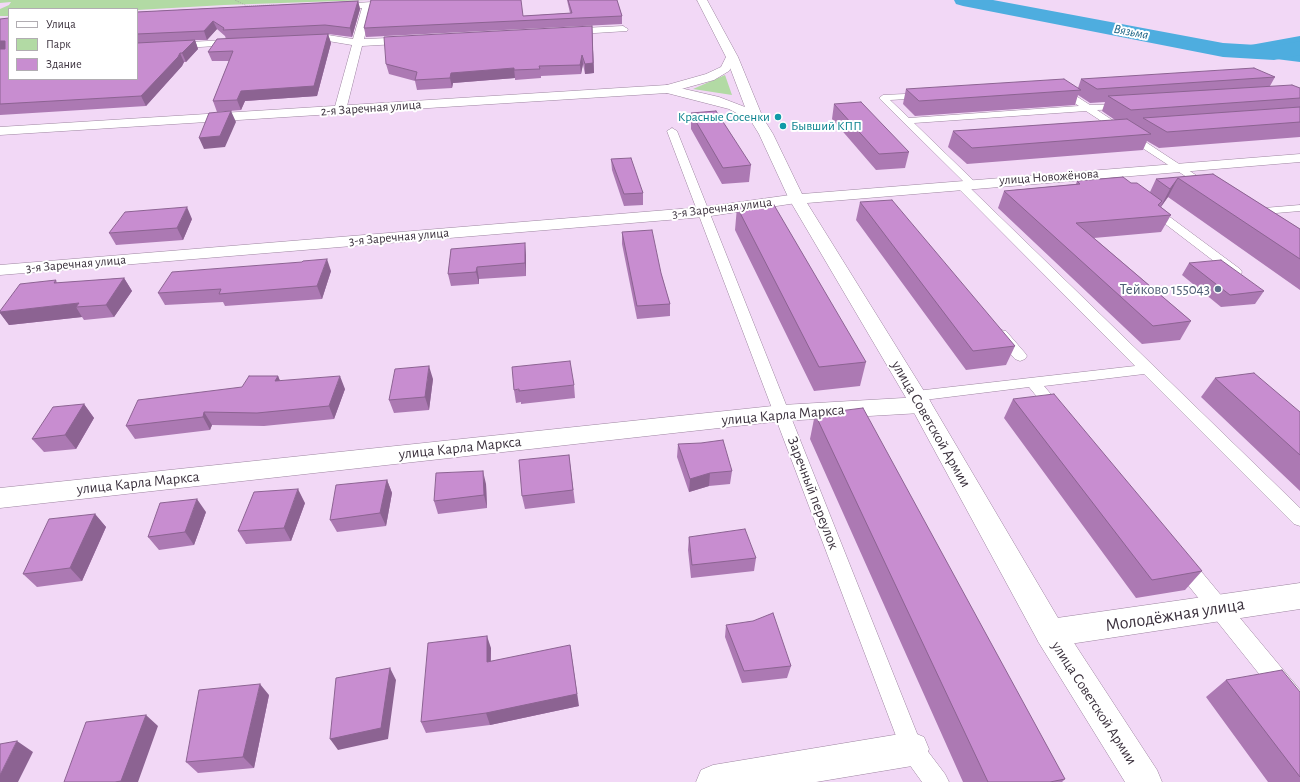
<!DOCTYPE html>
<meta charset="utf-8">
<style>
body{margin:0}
#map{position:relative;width:1300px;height:782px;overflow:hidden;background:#f2d8f6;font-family:"Alegreya Sans",sans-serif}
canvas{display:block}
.legend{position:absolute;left:8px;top:8px;width:130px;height:72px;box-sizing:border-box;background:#fff;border:1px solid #b1adb2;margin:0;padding:5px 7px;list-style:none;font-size:12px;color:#3c323e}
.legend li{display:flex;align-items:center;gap:8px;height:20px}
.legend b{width:20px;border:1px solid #b1adb2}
</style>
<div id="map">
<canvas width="1300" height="782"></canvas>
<ul class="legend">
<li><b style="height:5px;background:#fff"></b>Улица</li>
<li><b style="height:11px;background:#b2daa4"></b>Парк</li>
<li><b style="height:11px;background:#c88dd0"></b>Здание</li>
</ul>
</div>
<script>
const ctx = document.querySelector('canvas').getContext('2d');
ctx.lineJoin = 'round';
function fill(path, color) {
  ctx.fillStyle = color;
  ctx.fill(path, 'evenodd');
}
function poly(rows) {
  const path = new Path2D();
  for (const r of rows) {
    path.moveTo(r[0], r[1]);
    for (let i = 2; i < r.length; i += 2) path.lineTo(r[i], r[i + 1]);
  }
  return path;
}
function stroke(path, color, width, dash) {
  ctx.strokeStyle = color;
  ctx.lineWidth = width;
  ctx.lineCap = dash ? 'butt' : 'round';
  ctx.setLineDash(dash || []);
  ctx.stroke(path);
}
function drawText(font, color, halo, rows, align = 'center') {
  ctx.font = font + ' "Alegreya Sans",sans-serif';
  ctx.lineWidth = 4;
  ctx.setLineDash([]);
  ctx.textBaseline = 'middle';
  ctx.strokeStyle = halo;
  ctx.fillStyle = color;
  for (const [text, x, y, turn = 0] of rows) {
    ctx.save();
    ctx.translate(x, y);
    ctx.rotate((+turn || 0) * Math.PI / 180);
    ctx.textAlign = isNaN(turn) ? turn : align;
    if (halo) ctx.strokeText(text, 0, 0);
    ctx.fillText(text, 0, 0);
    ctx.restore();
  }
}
fill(poly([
 [0,0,367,0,224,5,137,10,9,9,9,16,0,16,0,9,9,5,11,2,0,3],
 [725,75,732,95,693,89]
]), '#b2daa4');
fill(poly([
 [1300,36,1300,62,1252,56,1223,50]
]), '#4eaddf');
fill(poly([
 [954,0,993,0,1223,43,1274,46,1300,41,1300,55,1274,60,1223,57,963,6,956,4,954,0]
]), '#4eaddf');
const service = poly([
 [1056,87,1062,87,1090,105,1127,104,1128,106,1127,108,1124,109,1097,110,1214,187,1213,189,1205,189,1086,111,914,123,977,184,972,187,968,186,879,98,883,95,927,93,928,95,924,98,890,100,909,118,1079,106,1056,91,1055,89,1056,87],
 [672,128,677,131,920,741,945,774,949,782,922,782,904,757,667,131,672,128],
 [961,182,965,183,1300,508,1300,526,1294,524,1144,374,1044,386,1065,411,1062,415,1057,416,1052,415,1029,387,916,401,911,400,908,396,911,392,916,391,1135,366,957,187,956,185,957,183,961,182],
 [1151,205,1155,206,1240,269,1242,272,1240,275,1232,275,1147,210,1146,208,1147,206,1151,205],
 [1300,205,1300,211,1252,215,1246,212,1252,209,1300,205],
 [1001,330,1006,331,1025,353,1027,356,1025,359,1020,361,1015,359,996,337,994,334,996,331,1001,330],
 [1183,556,1190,558,1300,690,1300,718,1292,715,1176,570,1174,564,1176,558,1183,556]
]);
const minor = poly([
 [403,0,458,0,453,3,372,7,364,39,414,37,419,40,414,43,362,46,346,110,345,113,335,113,334,110,352,45,328,41,299,42,294,39,299,36,328,35,353,39,362,8,328,10,323,7,325,5,403,0],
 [623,26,628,29,627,31,563,35,558,32,563,29,623,26],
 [243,39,247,40,248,42,247,44,137,51,137,45,243,39],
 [797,194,803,196,805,199,803,202,704,217,0,275,0,265,704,207,797,194],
 [921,397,929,399,932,405,929,411,921,413,782,421,0,508,0,488,782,405,921,397],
 [1300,583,1300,609,1050,647,1039,643,1035,633,1039,623,1050,619,1300,583],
 [912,732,924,737,929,749,924,761,912,766,816,782,696,782,701,770,713,765,912,732]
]);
const tertiary = poly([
 [732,54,738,57,763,118,773,134,802,194,1300,154,1300,162,807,203,927,396,1061,623,1157,770,1162,782,1125,782,1039,643,905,396,789,199,759,134,751,121,729,109,663,92,661,89,663,86,667,85,719,97,745,107,726,57,732,54]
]);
const secondary = poly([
 [697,0,707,0,738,57,729,71,714,80,667,93,0,135,0,127,667,85,706,74,721,67,726,57,697,0]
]);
stroke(service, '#9d85a0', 1);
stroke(minor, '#9d85a0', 1);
stroke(tertiary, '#9d85a0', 1);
stroke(secondary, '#9d85a0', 1);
stroke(poly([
 [235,0,247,6,274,5]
]), '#98869b', 1, [0.5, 1.5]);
fill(service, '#fff');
fill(minor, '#fff');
fill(tertiary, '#fff');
fill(secondary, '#fff');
fill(poly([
 [567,0,617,0,622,16,622,24,366,37,364,28,523,16,570,13],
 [358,1,360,9,352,37,328,34,271,37,328,34,331,43,317,96,245,101,241,110,217,112,213,101,229,61,212,61,208,52,226,39,225,36,217,29,207,40,195,40,198,49,186,62,184,62,182,66,146,106,0,115,0,19,137,79,137,12],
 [592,26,594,73,585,74,583,64,581,74,541,76,541,78,515,80,515,78,453,83,452,88,417,90,415,81,389,74,386,64],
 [1275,77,1270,86,1300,88,1300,137,1159,148,1147,141,1143,150,967,164,948,147,953,131,1115,120,1102,111,1105,102,1090,103,1078,95,1075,105,915,116,903,104,906,89,1078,88,1081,79],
 [834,104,909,152,905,168,876,170,832,119],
 [691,113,751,165,749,182,722,184,691,129],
 [611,159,643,193,643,205,624,206,612,170],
 [1213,174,1300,229,1300,290,1168,197,1161,207,1171,215,1161,232,1094,238,1191,321,1180,340,1142,344,998,208,1004,191,1076,184,1077,181,1131,183,1150,192,1156,179],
 [860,202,1015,346,1006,365,966,370,856,220],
 [737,207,866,362,860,386,814,391,735,230],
 [192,219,183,240,116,245,109,233],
 [622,232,661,273,670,304,670,316,637,319,622,244],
 [451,249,526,255,526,276,479,279,479,284,451,286,448,274],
 [1189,263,1264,291,1255,304,1221,307,1182,275],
 [331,271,322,299,225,306,223,302,165,305,158,293],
 [124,278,132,291,114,317,84,320,82,317,9,325,0,313,0,311,56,280,57,283],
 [278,376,280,381,345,389,334,419,264,426,212,425,210,430,135,439,126,426],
 [1215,378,1300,412,1300,491,1201,397],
 [433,379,429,410,394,413,389,400],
 [574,385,575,398,521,404,521,402,516,403,514,390],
 [1013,399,1202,571,1185,590,1136,598,1004,418],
 [84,404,94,418,76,449,44,452,32,439],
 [815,414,1065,779,1062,782,963,782,810,439],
 [678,444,732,471,730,484,709,486,689,492,677,457],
 [569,455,575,503,525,509,522,496],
 [387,480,392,493,386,526,337,532,330,520],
 [486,484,487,508,438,514,434,501],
 [305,503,291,541,246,544,238,531],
 [206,512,194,545,159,550,148,537],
 [95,514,106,527,82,581,37,587,23,574],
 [689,537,756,558,754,571,691,578,688,550],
 [726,625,791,666,787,678,742,683,725,637],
 [491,648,491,661,579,706,490,725,426,733,421,722],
 [1226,680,1300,692,1300,782,1268,782,1206,697],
 [269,695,254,768,198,773,186,762]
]), '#ac79b3');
fill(poly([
 [358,1,360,9,352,37,350,28],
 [213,21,217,29,207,40,204,31],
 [592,26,594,73,585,74,585,64],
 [328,34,331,43,317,96,245,101,241,110,237,100,241,91],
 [195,40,198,49,186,62,182,53],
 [0,41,5,41,9,48,0,51],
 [180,53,184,62,182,66,146,106,141,96],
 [582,55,583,64,581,74,580,65],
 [514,68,515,78,453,83,452,88,450,78,451,73],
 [231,111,236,122,225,147,204,149,199,138],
 [1178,178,1168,197,1160,208,1170,189],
 [187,207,192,219,183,240,177,228],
 [525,243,526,255,526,276,525,263],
 [327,259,331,271,322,299,317,286],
 [477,267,479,279,479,284,476,272],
 [124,278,132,291,114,317,106,305],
 [79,303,76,307,82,317,9,325,0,313,0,312],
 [429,366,433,379,429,410,425,397],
 [278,376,284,390,275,381],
 [340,376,345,389,334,419,329,406],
 [84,404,94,418,76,449,65,435],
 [204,412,212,425,210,430,203,417],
 [483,471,486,484,487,508,484,495],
 [710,473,709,486,689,492,690,479],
 [387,480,392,493,386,526,380,513],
 [298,489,305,503,291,541,284,528],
 [197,499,206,512,194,545,185,532],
 [95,514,106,527,82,581,70,568],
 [487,636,491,648,490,674,487,662],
 [570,645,579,706,490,725,486,713],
 [390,668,396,680,388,739,338,750,330,739],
 [260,684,269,695,254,768,243,757],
 [146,715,158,726,138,782,115,782],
 [17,741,33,752,18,782,0,782,0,775]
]), '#8c6392');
const building = poly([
 [371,0,521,0,523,16,572,13,568,0,617,0,622,16,364,28,371,0],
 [358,1,350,28,325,25,223,30,224,28,213,21,204,31,137,34,137,12,358,1],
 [9,18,9,79,137,79,137,43,195,40,182,53,180,53,178,57,141,96,0,104,0,49,5,49,5,41,0,41,0,19,9,18],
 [592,26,593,63,585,64,582,55,580,65,539,66,540,69,514,70,514,68,451,73,450,78,415,80,417,72,386,64,384,37,592,26],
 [328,34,314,86,241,91,237,100,213,101,233,51,208,52,217,39,328,34],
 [1254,68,1275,77,1097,89,1081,79,1254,68],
 [1064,79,1081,90,919,101,906,89,1064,79],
 [1292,85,1300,88,1300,98,1131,110,1108,96,1292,85],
 [861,102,909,152,879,154,834,104,861,102],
 [1300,107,1300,122,1167,132,1143,118,1300,107],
 [231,111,220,136,199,138,209,113,231,111],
 [716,111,751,165,723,168,691,113,716,111],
 [1127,119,1151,134,972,148,953,131,1127,119],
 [631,158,643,193,624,194,611,159,631,158],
 [1213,174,1300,229,1300,259,1178,178,1170,189,1156,179,1213,174],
 [1123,177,1131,183,1137,183,1162,201,1158,205,1171,215,1076,223,1191,321,1153,326,1004,191,1080,184,1077,181,1123,177],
 [892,200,1015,346,973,351,860,202,892,200],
 [774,205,866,362,819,367,737,207,774,205],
 [187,207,177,228,109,233,125,212,187,207],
 [652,230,661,273,670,304,637,306,622,232,652,230],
 [525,243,525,263,477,267,476,272,448,274,451,249,525,243],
 [327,259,317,286,219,294,221,289,158,293,172,272,302,262,303,261,327,259],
 [1221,260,1264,291,1230,295,1189,263,1221,260],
 [124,278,106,305,76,307,79,303,0,312,0,311,20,284,56,280,54,283,124,278],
 [570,361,574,385,519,391,519,389,514,390,512,367,570,361],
 [429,366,425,397,389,400,395,369,429,366],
 [1254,373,1300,412,1300,455,1215,378,1254,373],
 [249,376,278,376,275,381,340,376,329,406,257,413,204,412,203,417,126,426,138,400,242,387,249,376],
 [1054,394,1202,571,1152,580,1013,399,1054,394],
 [84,404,65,435,32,439,53,407,84,404],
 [863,408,1065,779,1050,782,988,782,815,414,863,408],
 [723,440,732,471,710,473,690,479,678,444,701,443,723,440],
 [569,455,573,490,522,496,519,460,569,455],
 [483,471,484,495,434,501,436,473,483,471],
 [387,480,380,513,330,520,336,485,387,480],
 [298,489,284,528,238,531,254,492,298,489],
 [197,499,185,532,148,537,160,503,197,499],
 [95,514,70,568,23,574,49,519,95,514],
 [745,529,756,558,692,565,689,537,745,529],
 [773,613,791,666,744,671,726,625,753,621,773,613],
 [487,636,487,662,570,645,577,694,486,713,421,722,428,643,487,636],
 [390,668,381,728,330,739,336,678,390,668],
 [1282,670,1300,692,1300,777,1226,680,1282,670],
 [260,684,243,757,186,762,199,690,260,684],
 [146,715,121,781,115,782,64,782,86,722,146,715],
 [17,741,0,775,0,744,17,741]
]);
fill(building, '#c88dd0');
stroke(building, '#8c6392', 1);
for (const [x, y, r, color] of [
 [778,117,4,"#0f9aa8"],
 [783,126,4,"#0f9aa8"],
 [1218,289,4,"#5c6f8a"]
]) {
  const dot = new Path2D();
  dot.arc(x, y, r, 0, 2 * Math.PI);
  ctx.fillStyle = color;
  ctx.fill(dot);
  stroke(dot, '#fff', 1.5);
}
drawText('italic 13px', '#175f81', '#fff', [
 ["Вязьма",1131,32,11]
]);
drawText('13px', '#3c323e', '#fff', [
 ["2-я Заречная улица",371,108,-4],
 ["улица Новожёнова",1049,177,-4],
 ["3-я Заречная улица",722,208,-7],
 ["3-я Заречная улица",399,237,-5],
 ["3-я Заречная улица",76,264,-5]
]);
drawText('13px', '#0d838f', '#fff', [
 ["Красные Сосенки",770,117],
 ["Бывший КПП",791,126,"left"]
], 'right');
drawText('15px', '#4e5e75', '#fff', [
 ["Тейково 155043",1210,289]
], 'right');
drawText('15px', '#3c323e', '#fff', [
 ["улица Карла Маркса",783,415,-5],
 ["улица Советской Армии",931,424,60],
 ["улица Карла Маркса",460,448,-6],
 ["улица Карла Маркса",138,483,-6],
 ["Заречный переулок",813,493,69],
 ["улица Советской Армии",1094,703,57]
]);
drawText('18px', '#3c323e', '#fff', [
 ["Молодёжная улица",1175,615,-9]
]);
</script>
